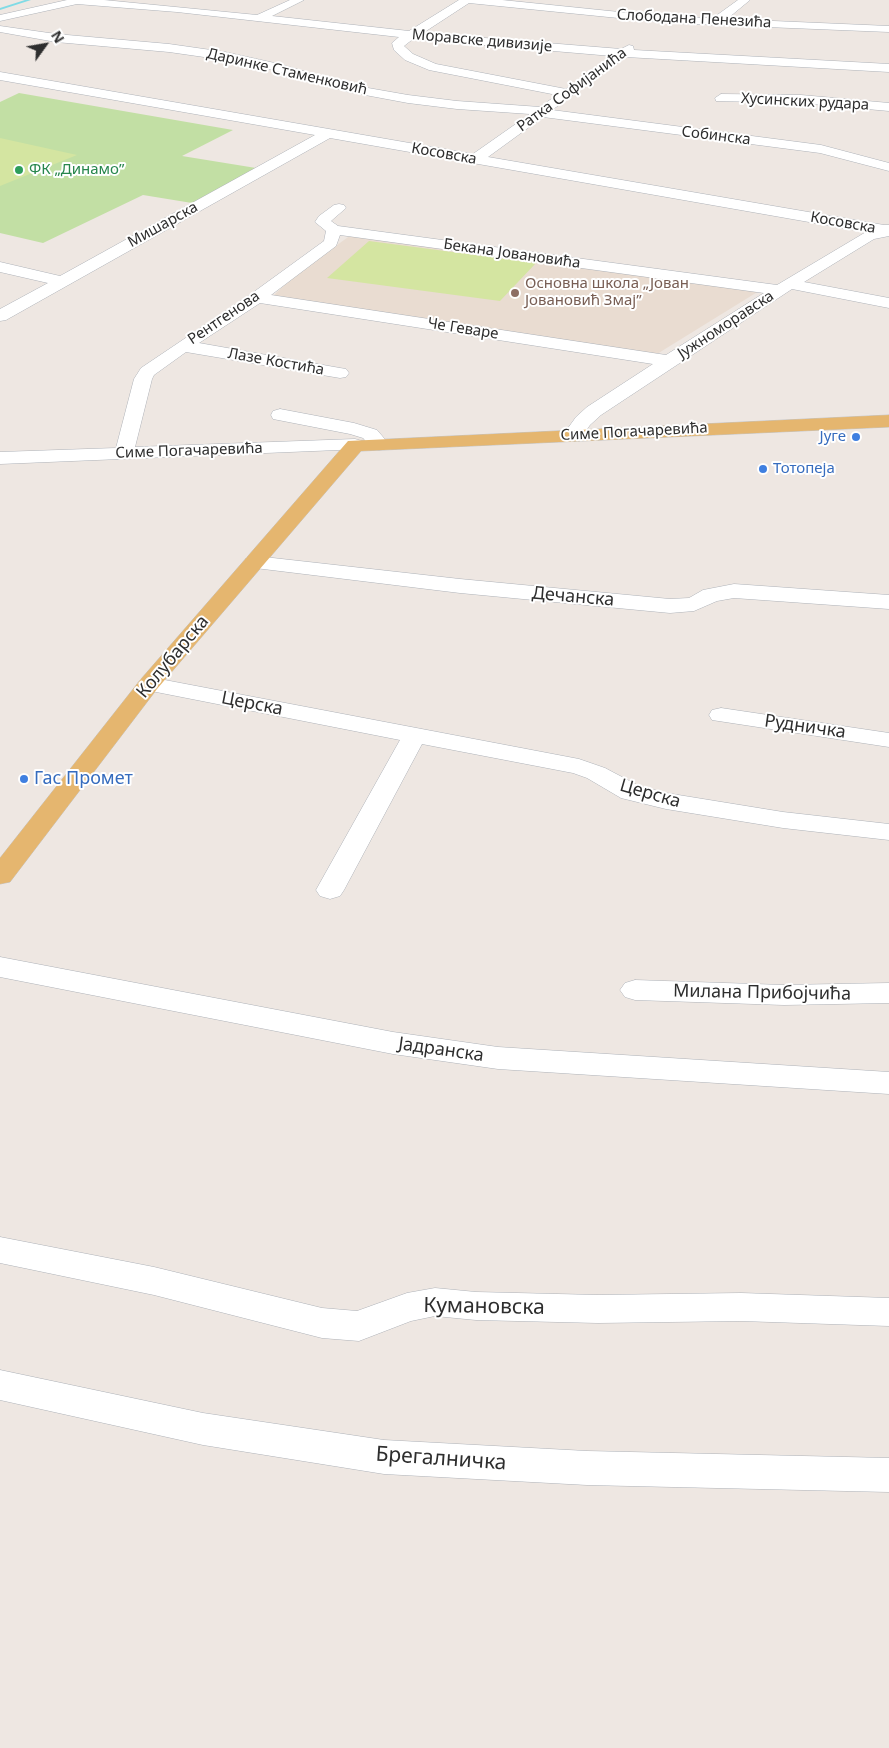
<!DOCTYPE html>
<meta charset="utf-8">
<style>
body{margin:0}
#map{position:relative;width:889px;height:1748px;overflow:hidden;background:#eee7e2;font-family:"Noto Sans",sans-serif}
canvas{display:block}
.north{position:absolute;left:20px;top:20px;width:50px;height:50px;-webkit-text-stroke:4px #fff;paint-order:stroke;rotate:58deg;font-size:14px;font-weight:700;line-height:20px;text-align:center;color:#2e2e2e}
.north::after{content:'';display:block;margin:auto;width:18px;height:22px;background:#2e2e2e;clip-path:polygon(50% 0,100% 100%,50% 72%,0 100%)}
</style>
<div id="map">
<canvas width="889" height="1748"></canvas>
<div class="north">N</div>
</div>
<script>
const ctx = document.querySelector('canvas').getContext('2d');
ctx.lineJoin = 'round';
function fill(path, color) {
  ctx.fillStyle = color;
  ctx.fill(path, 'evenodd');
}
function poly(rows) {
  const path = new Path2D();
  for (const r of rows) {
    path.moveTo(r[0], r[1]);
    for (let i = 2; i < r.length; i += 2) path.lineTo(r[i], r[i + 1]);
  }
  return path;
}
function stroke(path, color, width, dash) {
  ctx.strokeStyle = color;
  ctx.lineWidth = width;
  ctx.lineCap = dash ? 'butt' : 'round';
  ctx.setLineDash(dash || []);
  ctx.stroke(path);
}
function drawText(font, color, halo, rows, align = 'center') {
  ctx.font = font + ' "Noto Sans",sans-serif';
  ctx.lineWidth = 4;
  ctx.setLineDash([]);
  ctx.textBaseline = 'middle';
  ctx.strokeStyle = halo;
  ctx.fillStyle = color;
  for (const [text, x, y, turn = 0] of rows) {
    ctx.save();
    ctx.translate(x, y);
    ctx.rotate((+turn || 0) * Math.PI / 180);
    ctx.textAlign = isNaN(turn) ? turn : align;
    if (halo) ctx.strokeText(text, 0, 0);
    ctx.fillText(text, 0, 0);
    ctx.restore();
  }
}
fill(poly([
 [351,235,759,291,657,354,273,296,294,276]
]), '#e9dcd1');
fill(poly([
 [19,93,233,130,182,156,256,168,192,203,143,195,43,243,0,233,0,102]
]), '#c2dfa4');
fill(poly([
 [0,138,77,155,0,186],
 [369,241,536,263,500,301,327,278]
]), '#d4e5a1');
fill(poly([
 [25,0,31,0,0,10,0,8,25,0]
]), '#80dbe5');
const minor = poly([
 [67,0,104,0,257,15,290,0,304,0,272,16,409,31,459,0,502,0,668,17,713,18,738,0,750,0,727,19,889,26,889,32,668,23,469,3,423,33,621,49,629,45,633,46,634,50,889,64,889,72,626,57,552,110,821,145,889,163,889,171,820,153,543,117,488,157,884,225,889,225,889,236,874,239,804,282,889,298,889,308,792,289,601,415,590,425,580,439,573,441,566,439,563,435,576,417,587,407,653,364,260,303,199,343,340,368,346,369,349,373,346,377,340,378,186,352,154,375,152,379,135,447,355,439,362,441,365,445,362,449,0,464,0,452,116,448,134,379,141,368,251,294,324,241,326,231,315,222,319,216,334,205,339,204,344,205,346,208,331,221,338,226,777,285,866,232,330,138,6,320,0,321,0,309,48,283,0,272,0,262,60,276,315,135,0,80,0,72,473,154,530,114,457,109,408,103,349,92,273,70,225,60,169,52,56,42,0,32,0,26,56,34,169,44,225,52,279,64,351,85,408,95,457,101,540,107,557,95,429,70,405,60,394,50,392,43,399,37,177,12,77,4,0,21,0,15,67,0],
 [413,39,612,56,566,89,436,64,413,54,404,46,413,39],
 [340,235,764,293,666,355,271,295,336,246,340,235],
 [721,94,801,95,889,103,889,111,801,103,716,101,715,98,721,94],
 [280,409,354,423,377,430,389,444,386,448,379,450,372,448,363,438,350,434,273,419,271,415,273,411,280,409],
 [255,556,460,579,670,599,689,598,703,590,734,584,889,595,889,609,734,598,717,601,694,611,670,613,460,593,247,567,244,562,247,557,255,556],
 [149,677,579,759,605,768,639,786,666,793,783,812,889,824,889,840,783,828,666,809,621,798,587,778,573,773,422,744,344,890,340,896,330,899,320,896,316,890,400,740,141,689,137,684,141,679,149,677],
 [721,708,889,733,889,747,712,720,709,715,712,710,721,708],
 [0,957,393,1032,498,1047,889,1072,889,1094,498,1069,393,1054,0,977,0,957],
 [635,980,784,985,889,983,889,1003,784,1005,635,1000,625,997,620,990,625,983,635,980],
 [0,1237,154,1267,322,1308,357,1311,407,1293,435,1288,476,1292,598,1295,741,1293,889,1298,889,1326,741,1321,598,1323,476,1320,435,1316,411,1321,359,1341,322,1338,154,1295,0,1263,0,1237],
 [0,1370,203,1413,384,1440,587,1451,889,1458,889,1492,587,1485,384,1474,203,1445,0,1400,0,1370]
]);
const major = poly([
 [889,415,889,427,361,451,157,689,10,882,0,884,0,858,141,679,348,441,889,415]
]);
stroke(minor, '#aeb2b8', 1);
stroke(major, '#c4c4c4', 1);
fill(minor, '#fff');
fill(major, '#e5b66f');
for (const [x, y, r, color] of [
 [19,170,5,"#2e9e5b"],
 [515,293,5,"#8d6e63"],
 [856,437,5,"#3f7fe0"],
 [763,469,5,"#3f7fe0"],
 [24,779,5,"#3f7fe0"]
]) {
  const dot = new Path2D();
  dot.arc(x, y, r, 0, 2 * Math.PI);
  ctx.fillStyle = color;
  ctx.fill(dot);
  stroke(dot, '#fff', 2);
}
drawText('15px', '#2e2e2e', '#fff', [
 ["Слободана Пенезића",694,19,3],
 ["Моравске дивизије",482,41,5],
 ["Даринке Стаменковић",287,72,13],
 ["Ратка Софијанића",572,90,-36],
 ["Хусинских рудара",805,102,3],
 ["Собинска",716,136,7],
 ["Косовска",444,154,10],
 ["Косовска",843,223,10],
 ["Мишарска",163,225,-29],
 ["Бекана Јовановића",512,254,8],
 ["Рентгенова",224,318,-34],
 ["Јужноморавска",726,325,-33],
 ["Че Геваре",463,329,9],
 ["Лазе Костића",276,362,10],
 ["Симе Погачаревића",634,432,-3],
 ["Симе Погачаревића",189,451,-2]
]);
drawText('15px', '#27864d', '#fff', [
 ["ФК „Динамо”",29,170]
], 'left');
drawText('15px', '#785e54', '#fff', [
 ["Основна школа „Јован",525,284],
 ["Јовановић Змај”",525,301]
], 'left');
drawText('15px', '#366cbe', '#fff', [
 ["Југе",846,437],
 ["Тотопеја",773,469,"left"]
], 'right');
drawText('18px', '#2e2e2e', '#fff', [
 ["Дечанска",573,597,5],
 ["Колубарска",173,657,-50],
 ["Церска",252,704,11],
 ["Рудничка",805,727,8],
 ["Церска",650,794,16],
 ["Милана Прибојчића",762,993,1],
 ["Јадранска",441,1050,8]
]);
drawText('18px', '#366cbe', '#fff', [
 ["Гас Промет",34,779]
], 'left');
drawText('21px', '#2e2e2e', '#fff', [
 ["Кумановска",484,1307,1],
 ["Брегалничка",441,1459,4]
]);
</script>
